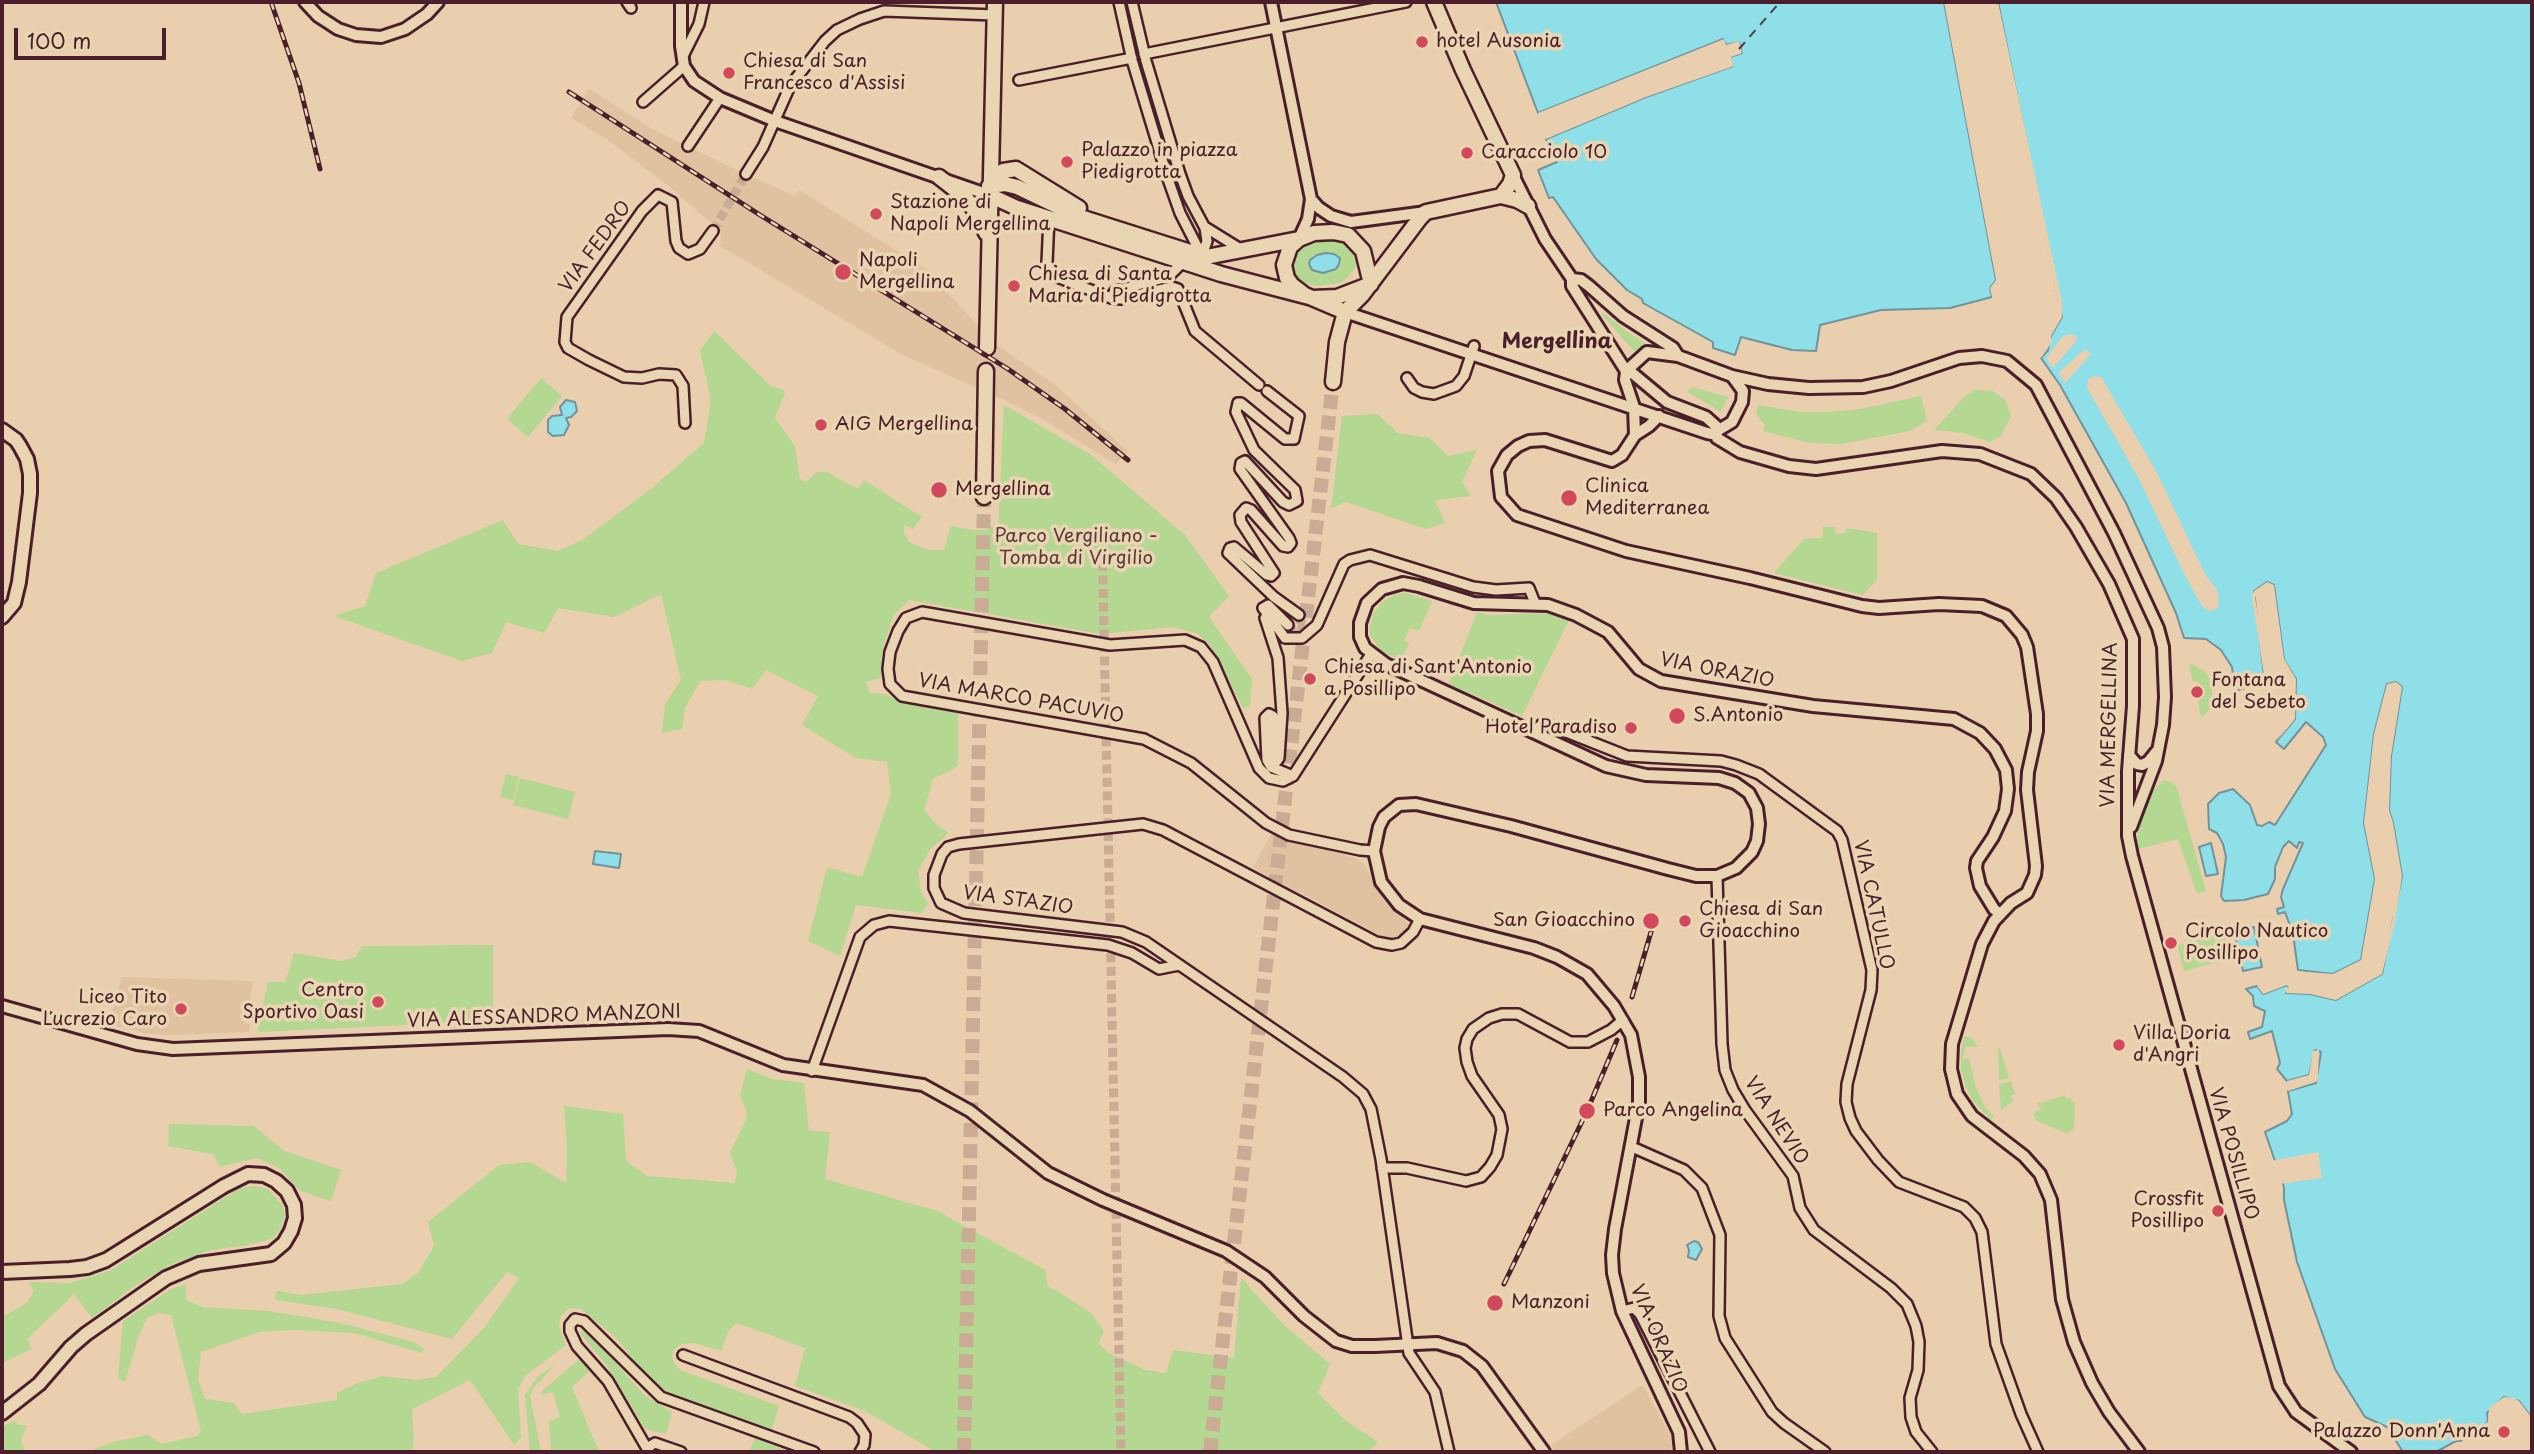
<!DOCTYPE html>
<style>
body{margin:0}
#map{position:relative;width:2534px;height:1454px;overflow:hidden;background:#e9cfad;font-family:"Playpen Sans",sans-serif}
canvas{display:block}
.frame{position:absolute;inset:0;border:4px solid #4a1f2b;pointer-events:none}
.scale{position:absolute;left:14px;top:28px;width:152px;height:32px;box-sizing:border-box;border:4px solid #4a1f2b;border-top:0;padding-left:9px;font-size:21px;line-height:24px;white-space:nowrap;color:#4a1f2b;-webkit-text-stroke:5px #ead5b3;paint-order:stroke}
</style>
<div id="map">
<canvas width="2534" height="1454"></canvas>
<div class="frame"></div>
<div class="scale">100 m</div>
</div>
<script>
const ctx = document.querySelector('canvas').getContext('2d');
ctx.lineJoin = 'round';
function fill(path, color) {
  ctx.fillStyle = color;
  ctx.fill(path, 'evenodd');
}
function poly(rows) {
  const path = new Path2D();
  for (const r of rows) {
    path.moveTo(r[0], r[1]);
    for (let i = 2; i < r.length; i += 2) path.lineTo(r[i], r[i + 1]);
  }
  return path;
}
function stroke(path, color, width, dash) {
  ctx.strokeStyle = color;
  ctx.lineWidth = width;
  ctx.lineCap = dash ? 'butt' : 'round';
  ctx.setLineDash(dash || []);
  ctx.stroke(path);
}
function drawText(font, color, halo, rows, align = 'center') {
  ctx.font = font + ' "Playpen Sans",sans-serif';
  ctx.lineWidth = 7;
  ctx.setLineDash([]);
  ctx.textBaseline = 'middle';
  ctx.strokeStyle = halo;
  ctx.fillStyle = color;
  for (const [text, x, y, turn = 0] of rows) {
    ctx.save();
    ctx.translate(x, y);
    ctx.rotate((+turn || 0) * Math.PI / 180);
    ctx.textAlign = isNaN(turn) ? turn : align;
    if (halo) ctx.strokeText(text, 0, 0);
    ctx.fillText(text, 0, 0);
    ctx.restore();
  }
}
fill(poly([
 [589,89,654,130,730,167,795,196,799,190,946,281,943,288,995,344,1054,384,1128,451,1116,464,1044,420,1004,400,903,355,720,246,721,232,671,188,608,140,571,118],
 [1272,833,1358,859,1364,864,1384,901,1410,925,1407,931,1393,938,1384,937,1253,868],
 [122,977,253,981,245,1023,250,1024,249,1032,168,1035,144,1033,108,1024],
 [1643,1385,1670,1435,1672,1446,1670,1452,1556,1452,1551,1445]
]), '#e0c1a0');
fill(poly([
 [1334,239,1348,245,1356,254,1356,267,1348,277,1340,283,1317,286,1304,283,1294,276,1291,263,1297,251,1311,242],
 [1603,313,1629,333,1646,344,1636,353,1602,315],
 [714,331,771,386,783,390,785,393,775,418,795,446,800,479,806,482,817,472,827,472,858,489,864,480,922,517,913,529,904,524,904,533,909,542,927,550,944,550,951,526,973,530,987,530,991,526,998,529,1004,405,1090,454,1185,535,1229,596,1209,617,1252,679,1250,706,1243,708,1210,645,1198,634,1174,627,1100,634,909,600,894,615,883,648,881,678,866,682,870,693,886,694,901,702,958,713,958,766,933,779,924,810,937,825,948,832,944,838,931,848,918,871,921,892,928,904,922,913,856,905,840,956,808,941,827,867,862,877,891,794,887,762,856,758,802,725,818,696,766,670,752,689,726,680,700,681,685,708,682,729,662,733,665,704,681,680,661,594,614,617,558,608,544,633,506,622,492,653,462,661,334,616,365,606,376,573,503,520,518,544,558,551,582,540,612,518,652,488,704,443,711,400,700,351],
 [541,378,562,396,528,437,507,419],
 [1691,387,1728,397,1721,412,1688,392],
 [1974,390,1993,391,2006,401,2011,416,2001,436,1990,442,1963,433,1934,430,1964,397],
 [1921,396,1927,421,1910,431,1841,444,1809,443,1763,431,1765,425,1756,414,1758,405,1801,412,1828,412,1860,409],
 [1377,414,1398,433,1429,438,1448,456,1477,450,1462,482,1471,496,1435,500,1445,523,1426,529,1346,502,1331,508,1342,416],
 [1823,527,1835,527,1836,534,1846,533,1846,528,1877,533,1877,580,1863,595,1774,573,1804,539,1822,538],
 [1406,593,1432,601,1419,631,1410,628,1404,641,1409,643,1401,660,1381,651,1371,637,1369,631,1373,614,1382,602,1396,594],
 [1477,612,1488,615,1551,613,1569,620,1522,716,1449,684],
 [2189,664,2192,664,2206,672,2212,685,2212,707,2201,718,2198,700,2203,698,2198,681,2193,682],
 [506,774,519,777,513,800,500,797],
 [520,778,575,792,568,819,513,805],
 [2164,780,2173,783,2177,788,2206,891,2197,894,2178,839,2137,849,2138,818,2149,794],
 [2226,932,2233,958,2184,971,2177,945],
 [493,945,493,1021,257,1032,268,982,285,982,294,953,341,961,356,957,362,946],
 [1964,1036,1972,1038,1978,1047,1966,1046,1963,1058,1969,1059,1976,1088,1985,1107,1994,1116,1991,1120,1973,1101,1966,1087,1961,1069,1961,1052],
 [1998,1048,2000,1048,2009,1078,1999,1080],
 [747,1069,773,1079,804,1083,809,1131,830,1132,825,1179,937,1211,1045,1270,1048,1287,1059,1292,1091,1313,1104,1331,1098,1343,1109,1353,1145,1370,1166,1373,1173,1350,1234,1358,1241,1278,1283,1324,1330,1364,1318,1393,1345,1420,1378,1442,1368,1452,930,1452,931,1449,865,1411,795,1386,805,1348,737,1323,729,1330,721,1351,695,1343,681,1344,675,1349,672,1354,674,1364,682,1371,779,1406,770,1435,662,1396,616,1338,581,1309,569,1308,561,1316,559,1327,566,1345,525,1376,518,1389,521,1437,514,1445,470,1380,412,1409,414,1439,412,1452,93,1452,95,1449,113,1442,148,1435,162,1444,197,1436,201,1431,171,1315,159,1313,147,1318,138,1338,125,1382,118,1378,123,1321,171,1289,186,1284,186,1300,203,1307,268,1311,306,1317,345,1324,416,1343,424,1349,422,1353,354,1333,292,1330,259,1332,201,1352,198,1379,205,1399,234,1403,242,1414,337,1400,337,1393,355,1384,382,1376,417,1380,436,1377,485,1327,519,1278,507,1272,452,1339,337,1309,275,1300,277,1291,301,1295,402,1284,418,1273,434,1246,428,1222,499,1165,530,1162,566,1183,567,1148,564,1106,623,1114,626,1161,647,1176,735,1183,737,1171,730,1153,745,1122,747,1113,740,1095],
 [2011,1081,2015,1094,2011,1096,2013,1101,2001,1110,1999,1084],
 [2065,1095,2065,1098,2070,1098,2075,1104,2074,1130,2069,1131,2068,1134,2037,1121,2033,1114,2045,1106,2040,1108,2037,1102,2041,1103],
 [169,1124,254,1126,284,1151,341,1170,331,1201,300,1191,279,1168,257,1158,220,1167,213,1154,168,1146],
 [255,1186,268,1189,283,1206,285,1216,281,1228,274,1238,249,1245,211,1250,172,1264,136,1285,92,1318,74,1294,27,1339,32,1349,2,1363,2,1317,27,1303,34,1291,29,1282,70,1283,111,1270,240,1188],
 [585,1328,644,1395,672,1412,666,1434,645,1429,606,1365,580,1333],
 [582,1357,593,1368,572,1387,599,1452,551,1452,549,1421,560,1417,553,1392,541,1395,543,1390],
 [555,1365,534,1387,530,1396,541,1452,530,1452,525,1395,538,1376],
 [14,1421,20,1425,27,1425,21,1440,25,1452,2,1452,2,1427],
 [755,1438,790,1452,749,1452]
]), '#b4d792');
const water = poly([
 [1496,2,1944,2,1996,280,1990,288,1992,297,1950,308,1881,310,1820,325,1816,351,1792,350,1741,337,1735,355,1713,348,1713,342,1643,303,1642,299,1627,290,1596,259,1553,197,1549,198,1538,170,1557,162,1546,139,1646,97,1733,66,1730,57,1742,53,1739,42,1726,45,1723,39,1538,113,1496,2],
 [1998,2,2532,2,2532,1418,2519,1401,2504,1397,2487,1413,2488,1422,2462,1441,2456,1441,2436,1452,2403,1452,2387,1427,2365,1417,2335,1369,2297,1262,2284,1200,2284,1187,2265,1132,2287,1121,2292,1114,2288,1091,2316,1083,2321,1052,2315,1050,2309,1075,2287,1081,2277,1069,2280,1063,2272,1031,2250,1039,2248,1032,2262,1027,2265,1011,2254,1006,2253,996,2246,989,2257,986,2263,994,2287,985,2289,987,2286,993,2310,994,2336,1000,2382,974,2402,876,2393,823,2389,810,2391,756,2402,687,2396,682,2387,684,2374,734,2364,823,2375,879,2361,960,2333,974,2298,970,2293,934,2285,912,2278,914,2277,909,2284,907,2281,897,2283,889,2303,843,2299,842,2297,848,2289,841,2283,847,2275,867,2275,879,2268,894,2244,900,2224,901,2221,896,2226,857,2223,844,2217,833,2209,829,2208,804,2219,793,2233,789,2250,805,2257,825,2262,826,2269,822,2275,825,2326,745,2323,737,2306,722,2284,749,2276,742,2295,719,2296,679,2284,660,2274,585,2267,582,2254,591,2264,675,2255,685,2235,691,2232,667,2221,650,2206,639,2184,638,2176,613,2126,503,2060,385,2041,358,2048,350,2051,336,2062,317,1998,2],
 [1326,253,1334,254,1340,258,1339,264,1336,269,1323,273,1312,270,1309,264,1310,260,1317,255,1326,253],
 [566,400,575,402,577,411,571,417,566,418,569,425,564,435,553,436,548,432,548,420,552,416,562,415,560,407,566,400],
 [2211,843,2218,874,2206,876,2199,847,2211,843],
 [595,851,621,854,619,868,593,864,595,851],
 [2254,927,2262,967,2243,971,2234,931,2254,927],
 [1694,1241,1698,1242,1702,1249,1696,1260,1688,1257,1689,1250,1687,1245,1694,1241]
]);
fill(water, '#8edfe7');
stroke(water, '#73929c', 2);
fill(poly([
 [1944,2,1947,2,1999,280,1994,289,1996,297,1993,301,1990,288,1996,280],
 [1995,2,1998,2,2062,302,2062,317,2051,336,2052,342,2041,358,2038,355,2049,341,2048,335,2058,316,2058,303],
 [1724,39,1726,45,1739,41,1742,53,1731,57,1734,66,1646,97,1546,139,1545,135,1645,94,1729,64,1727,56,1738,51,1737,46,1726,49,1722,43,1539,116,1538,113],
 [2070,334,2075,335,2077,340,2053,368,2046,358,2063,336],
 [2085,349,2091,354,2065,383,2058,373],
 [2093,376,2101,377,2156,471,2205,574,2217,590,2219,601,2217,609,2209,611,2202,606,2185,576,2140,481,2087,388,2088,380],
 [2267,582,2274,585,2284,659,2296,679,2295,719,2276,742,2292,718,2292,680,2281,660,2270,587,2267,586,2255,597,2268,675,2264,675,2252,597,2254,591],
 [2396,682,2402,687,2391,756,2389,810,2393,823,2402,876,2395,922,2382,974,2336,1000,2310,994,2286,993,2285,989,2289,987,2287,985,2263,994,2257,986,2260,985,2264,989,2287,982,2291,984,2292,990,2311,991,2335,997,2379,972,2392,921,2399,876,2385,810,2388,755,2399,688,2395,685,2389,687,2386,695,2377,735,2368,823,2378,879,2364,961,2334,978,2297,974,2295,971,2333,974,2361,960,2375,879,2364,823,2374,734,2387,684],
 [2319,1050,2318,1081,2288,1091,2287,1088,2315,1079,2316,1054,2312,1078,2287,1085,2287,1081,2309,1075,2313,1051],
 [2318,1152,2322,1178,2279,1184,2271,1161],
 [2504,1397,2514,1398,2519,1401,2532,1418,2532,1421,2517,1404,2505,1401,2492,1410,2490,1424,2463,1444,2458,1444,2488,1422,2489,1408]
]), '#e9cfad');
stroke(poly([
 [1739,49,1780,2]
]), '#543c47', 2, [9, 7]);
stroke(poly([
 [713,231,746,174],
 [1102,535,1121,1452],
 [1288,625,1293,628,1299,626,1301,621,1299,615]
]), '#c9ac93', 9, [9, 4.5]);
stroke(poly([
 [964,1452,984,497],
 [1210,1452,1333,382]
]), '#c9ac93', 14, [14, 7]);
const minor = poly([
 [627,2,631,8],
 [1119,2,1132,60,1168,179,1180,213,1202,256],
 [1132,2,1146,61,1180,174,1188,196,1205,228,1207,241,1202,256],
 [1144,54,1406,2],
 [683,56,699,24,704,2],
 [1019,80,1132,58],
 [643,102,684,66],
 [688,146,720,98],
 [746,174,763,147,790,86,825,41,837,30,860,19,884,11,995,15],
 [1049,217,1047,263,1052,275,1111,298,1115,291,1168,277,1183,262],
 [1205,227,1242,250],
 [1111,298,1121,299,1172,287,1178,289,1195,331,1259,385],
 [1407,378,1414,388,1422,392,1434,394,1456,386,1464,376,1474,346],
 [1267,391,1299,416,1294,439,1285,439,1241,403,1238,403,1236,412,1254,450,1295,490,1297,501,1289,505,1283,502,1245,461,1241,463,1240,469,1289,538,1291,543,1288,547,1283,546,1251,510,1246,508,1240,515,1241,522,1274,573,1271,576,1267,575,1234,547,1230,548,1228,553,1274,597,1299,615],
 [685,423,683,386,676,375,659,374,642,378,624,377,589,360,568,348,565,342,567,317,642,211,658,195,672,202,676,241,679,248,688,254,700,249,713,231],
 [1263,608,1285,638,1302,638,1317,625,1344,564,1350,560,1370,555,1473,587,1496,590,1529,588,1535,603],
 [1263,608,1268,605,1288,625],
 [1265,618,1278,658,1282,713,1279,758,1277,761,1273,759,1272,755,1273,716,1269,714,1265,718,1267,760,1271,767,1293,776],
 [1371,654,1293,776,1283,781,1269,778,1259,768,1213,662,1201,647,1185,640,1110,645,922,612,906,618,898,631,890,652,888,669,890,684,902,696,1144,739,1191,763,1266,823,1289,835,1360,850,1374,851],
 [1533,732,1542,724,1546,724,1627,756,1721,761,1736,765,1759,774,1837,831,1842,840,1872,970,1871,990,1847,1084,1846,1102,1850,1118,1856,1131,1878,1160,1899,1182,1964,1207,1975,1218,1982,1232,1996,1344,2021,1414,2038,1452],
 [1717,876,1722,1044,1725,1070,1733,1090,1745,1110,1793,1176,1800,1208,1814,1230,1891,1288,1907,1304,1916,1326,1919,1342,1918,1370,1910,1398,1911,1417,1916,1432,1932,1452],
 [1420,919,1413,932,1401,943,1392,945,1376,942,1163,830,1143,824,959,844,948,847,942,854,934,875,934,888,941,903,964,913,1122,932,1146,942,1343,1077,1363,1094,1371,1109,1381,1159,1409,1353,1435,1392,1449,1452],
 [812,1071,860,937,874,925,889,921,1108,945,1132,953,1159,969,1179,965],
 [1632,1147,1684,1170,1702,1188,1720,1235,1719,1316,1725,1338,1772,1412,1784,1423,1825,1452],
 [1382,1168,1407,1168,1466,1181,1481,1177,1490,1167,1497,1155,1502,1129,1499,1115,1472,1076,1467,1062,1465,1048,1467,1039,1473,1029,1489,1018,1502,1014,1518,1014,1570,1042,1588,1042,1611,1030,1623,1020],
 [1622,1311,1634,1308,1640,1314,1710,1452],
 [683,1355,849,1417,857,1423,865,1435,864,1445,860,1452],
 [647,1448,655,1443,681,1452],
 [649,1452,608,1381,577,1346,570,1331,570,1325,575,1319,584,1321,661,1397,814,1452]
]);
const tertiary = poly([
 [305,2,318,16,338,29,356,35,381,37,405,29,427,14,438,2],
 [681,2,681,46,684,66,694,81,720,98,775,121,989,195],
 [1271,2,1311,199,1308,219,1299,239],
 [1513,175,1545,239,1572,279,1572,286,1626,371,1625,380,1634,407,1635,435],
 [1311,199,1319,208,1331,216,1351,222,1426,212],
 [1572,279,1581,280,1589,286,1623,316,1673,348,1678,356,1732,376,1768,384,1809,388,1863,387,1891,381,1959,358,1982,356,2007,361,2036,385,2114,533,2158,628,2163,647,2165,697,2163,725,2156,761,2131,827],
 [1345,312,1707,433,1712,434,1732,422,1742,402,1743,391,1732,376],
 [1678,356,1647,352,1626,371,1631,372,1667,402,1706,417,1716,426,1717,438,1740,452,1789,466,1816,469,1942,451,1980,454,2031,474,2056,498,2076,527,2109,584,2133,639,2133,706,2128,771,2128,836,2132,856,2279,1386,2296,1412,2351,1452],
 [1659,416,1649,426,1635,435,1622,455,1612,461,1545,440,1529,441,1518,446,1507,455,1498,471,1501,497,1517,515,1626,551,1750,578,1862,606,1879,608,1939,604,1982,606,2006,616,2022,635,2027,647,2037,714,2037,731,2028,772,2027,790,2036,866,2035,875,2027,893,2011,903,1994,921,1982,944,1952,1044,1951,1069,1957,1094,1972,1116,2024,1156,2040,1174,2051,1200,2062,1299,2074,1342,2092,1383,2109,1412,2139,1452],
 [2129,755,2137,764,2142,765,2148,762,2156,752],
 [2,1006,137,1044,173,1049,668,1029,699,1031,783,1065,923,1085,970,1111,1048,1173,1103,1200,1226,1251,1265,1277,1304,1316,1336,1341,1352,1346,1375,1346,1437,1343,1463,1351,1482,1366,1544,1452],
 [1681,1452,1679,1432,1622,1311,1613,1273,1612,1255,1615,1229,1639,1102,1639,1077,1631,1035,1614,1006,1587,974,1557,957,1534,948,1420,919,1399,905,1381,882,1374,851,1379,827,1384,817,1399,805,1416,804,1511,826,1668,869,1696,876,1717,876,1736,868,1752,852,1757,841,1759,824,1757,808,1749,793,1735,783,1719,778,1646,775,1606,766,1386,664,1365,648,1360,637,1360,623,1367,603,1382,589,1403,583,1419,586,1474,603,1548,605,1576,615,1608,632,1639,669,1661,681,1813,706,1954,719,1980,733,1995,749,2006,770,2008,789,2005,811,1993,837,1977,861,1976,868,1980,886,1994,909,2000,914]
]);
const secondary = poly([
 [2,430,16,440,20,446,27,459,30,474,30,493,19,582,14,603,2,617],
 [2,1272,70,1269,87,1267,106,1260,224,1186,248,1174,264,1175,276,1181,287,1191,294,1205,295,1218,291,1231,284,1243,271,1254,199,1264,166,1278,86,1334,71,1347,39,1384,2,1413]
]);
const primary = poly([
 [939,177,966,198,980,218,986,233],
 [989,186,1005,184,1017,187,1080,217,1206,257,1299,239],
 [989,186,1003,171,1016,169,1079,208],
 [989,195,1017,208,1221,274,1313,298,1337,297,1368,285],
 [1501,196,1517,200,1528,206],
 [1345,312,1305,295,1292,285,1287,278,1284,265,1290,247,1299,239,1314,233,1333,232,1348,235,1363,251,1371,284],
 [987,348,995,2],
 [1333,382,1337,342,1345,312,1362,295,1420,218,1426,212,1501,196,1510,184,1513,175,1463,70,1434,2],
 [984,497,986,371]
]);
stroke(minor, '#4a1f2b', 14);
stroke(tertiary, '#4a1f2b', 16);
stroke(secondary, '#4a1f2b', 18);
stroke(primary, '#4a1f2b', 19);
stroke(minor, '#ead5b3', 9);
stroke(tertiary, '#ead5b3', 10);
stroke(secondary, '#ead5b3', 12);
stroke(primary, '#ead5b3', 14);
const rail = poly([
 [271,2,299,83,320,169],
 [569,92,760,215,1008,369,1065,409,1128,460],
 [1632,997,1651,932],
 [1504,1284,1587,1111,1617,1040]
]);
stroke(rail, '#4a1f2b', 5);
stroke(rail, '#ead5b3', 2.5, [8]);
for (const [x, y, r, color] of [
 [1422,42,7,"#d1495b"],
 [729,73,7,"#d1495b"],
 [1467,153,7,"#d1495b"],
 [1067,162,7,"#d1495b"],
 [876,214,7,"#d1495b"],
 [843,272,9,"#d1495b"],
 [1014,286,7,"#d1495b"],
 [821,425,7,"#d1495b"],
 [939,490,9,"#d1495b"],
 [1569,498,9,"#d1495b"],
 [1310,679,7,"#d1495b"],
 [2197,692,7,"#d1495b"],
 [1677,716,9,"#d1495b"],
 [1631,728,7,"#d1495b"],
 [1651,921,9,"#d1495b"],
 [1685,921,7,"#d1495b"],
 [2171,943,7,"#d1495b"],
 [378,1002,7,"#d1495b"],
 [181,1009,7,"#d1495b"],
 [2119,1045,7,"#d1495b"],
 [1587,1111,9,"#d1495b"],
 [2218,1211,7,"#d1495b"],
 [1495,1303,9,"#d1495b"],
 [2504,1432,7,"#d1495b"]
]) {
  const dot = new Path2D();
  dot.arc(x, y, r, 0, 2 * Math.PI);
  ctx.fillStyle = color;
  ctx.fill(dot);
  stroke(dot, '#ead5b3', 2.5);
}
drawText('19px', '#4a1f2b', '#ead5b3', [
 ["hotel Ausonia",1436,42],
 ["Chiesa di San",743,62],
 ["Francesco d'Assisi",743,84],
 ["Palazzo in piazza",1081,151],
 ["Piedigrotta",1081,173],
 ["Caracciolo 10",1481,153],
 ["Stazione di",890,203],
 ["Napoli Mergellina",890,225],
 ["Napoli",859,261],
 ["Mergellina",859,283],
 ["Chiesa di Santa",1028,275],
 ["Maria di Piedigrotta",1028,297],
 ["AIG Mergellina",835,425],
 ["Clinica",1585,487],
 ["Mediterranea",1585,509],
 ["Mergellina",955,490],
 ["Chiesa di Sant'Antonio",1324,668],
 ["a Posillipo",1324,690],
 ["Fontana",2211,681],
 ["del Sebeto",2211,703],
 ["S.Antonio",1693,716],
 ["Hotel Paradiso",1617,728,"right"],
 ["Chiesa di San",1699,910],
 ["Gioacchino",1699,932],
 ["San Gioacchino",1635,921,"right"],
 ["Circolo Nautico",2185,932],
 ["Posillipo",2185,954],
 ["Centro",364,991,"right"],
 ["Sportivo Oasi",364,1013,"right"],
 ["Liceo Tito",167,998,"right"],
 ["Lucrezio Caro",167,1020,"right"],
 ["Villa Doria",2133,1034],
 ["d'Angri",2133,1056],
 ["Parco Angelina",1603,1111],
 ["Crossfit",2204,1200,"right"],
 ["Posillipo",2204,1222,"right"],
 ["Manzoni",1511,1303],
 ["Palazzo Donn'Anna",2490,1432,"right"]
], 'left');
drawText('19px', '#4a1f2b', '#ead5b3', [
 ["VIA FEDRO",596,247,-54],
 ["VIA ORAZIO",1717,671,11],
 ["VIA MARCO PACUVIO",1021,699,10],
 ["VIA MERGELLINA",2110,725,-89],
 ["VIA STAZIO",1018,901,8],
 ["VIA CATULLO",1873,905,78],
 ["VIA ALESSANDRO MANZONI",544,1017,-2],
 ["VIA NEVIO",1776,1121,57],
 ["VIA POSILLIPO",2233,1154,74],
 ["VIA ORAZIO",1658,1339,67]
]);
drawText('19px', '#5a3b3a', '#ead5b3', [
 ["Parco Vergiliano -",1076,537],
 ["Tomba di Virgilio",1076,559]
]);
drawText('bold 21px', '#4a1f2b', '#ead5b3', [
 ["Mergellina",1557,342]
]);
</script>
